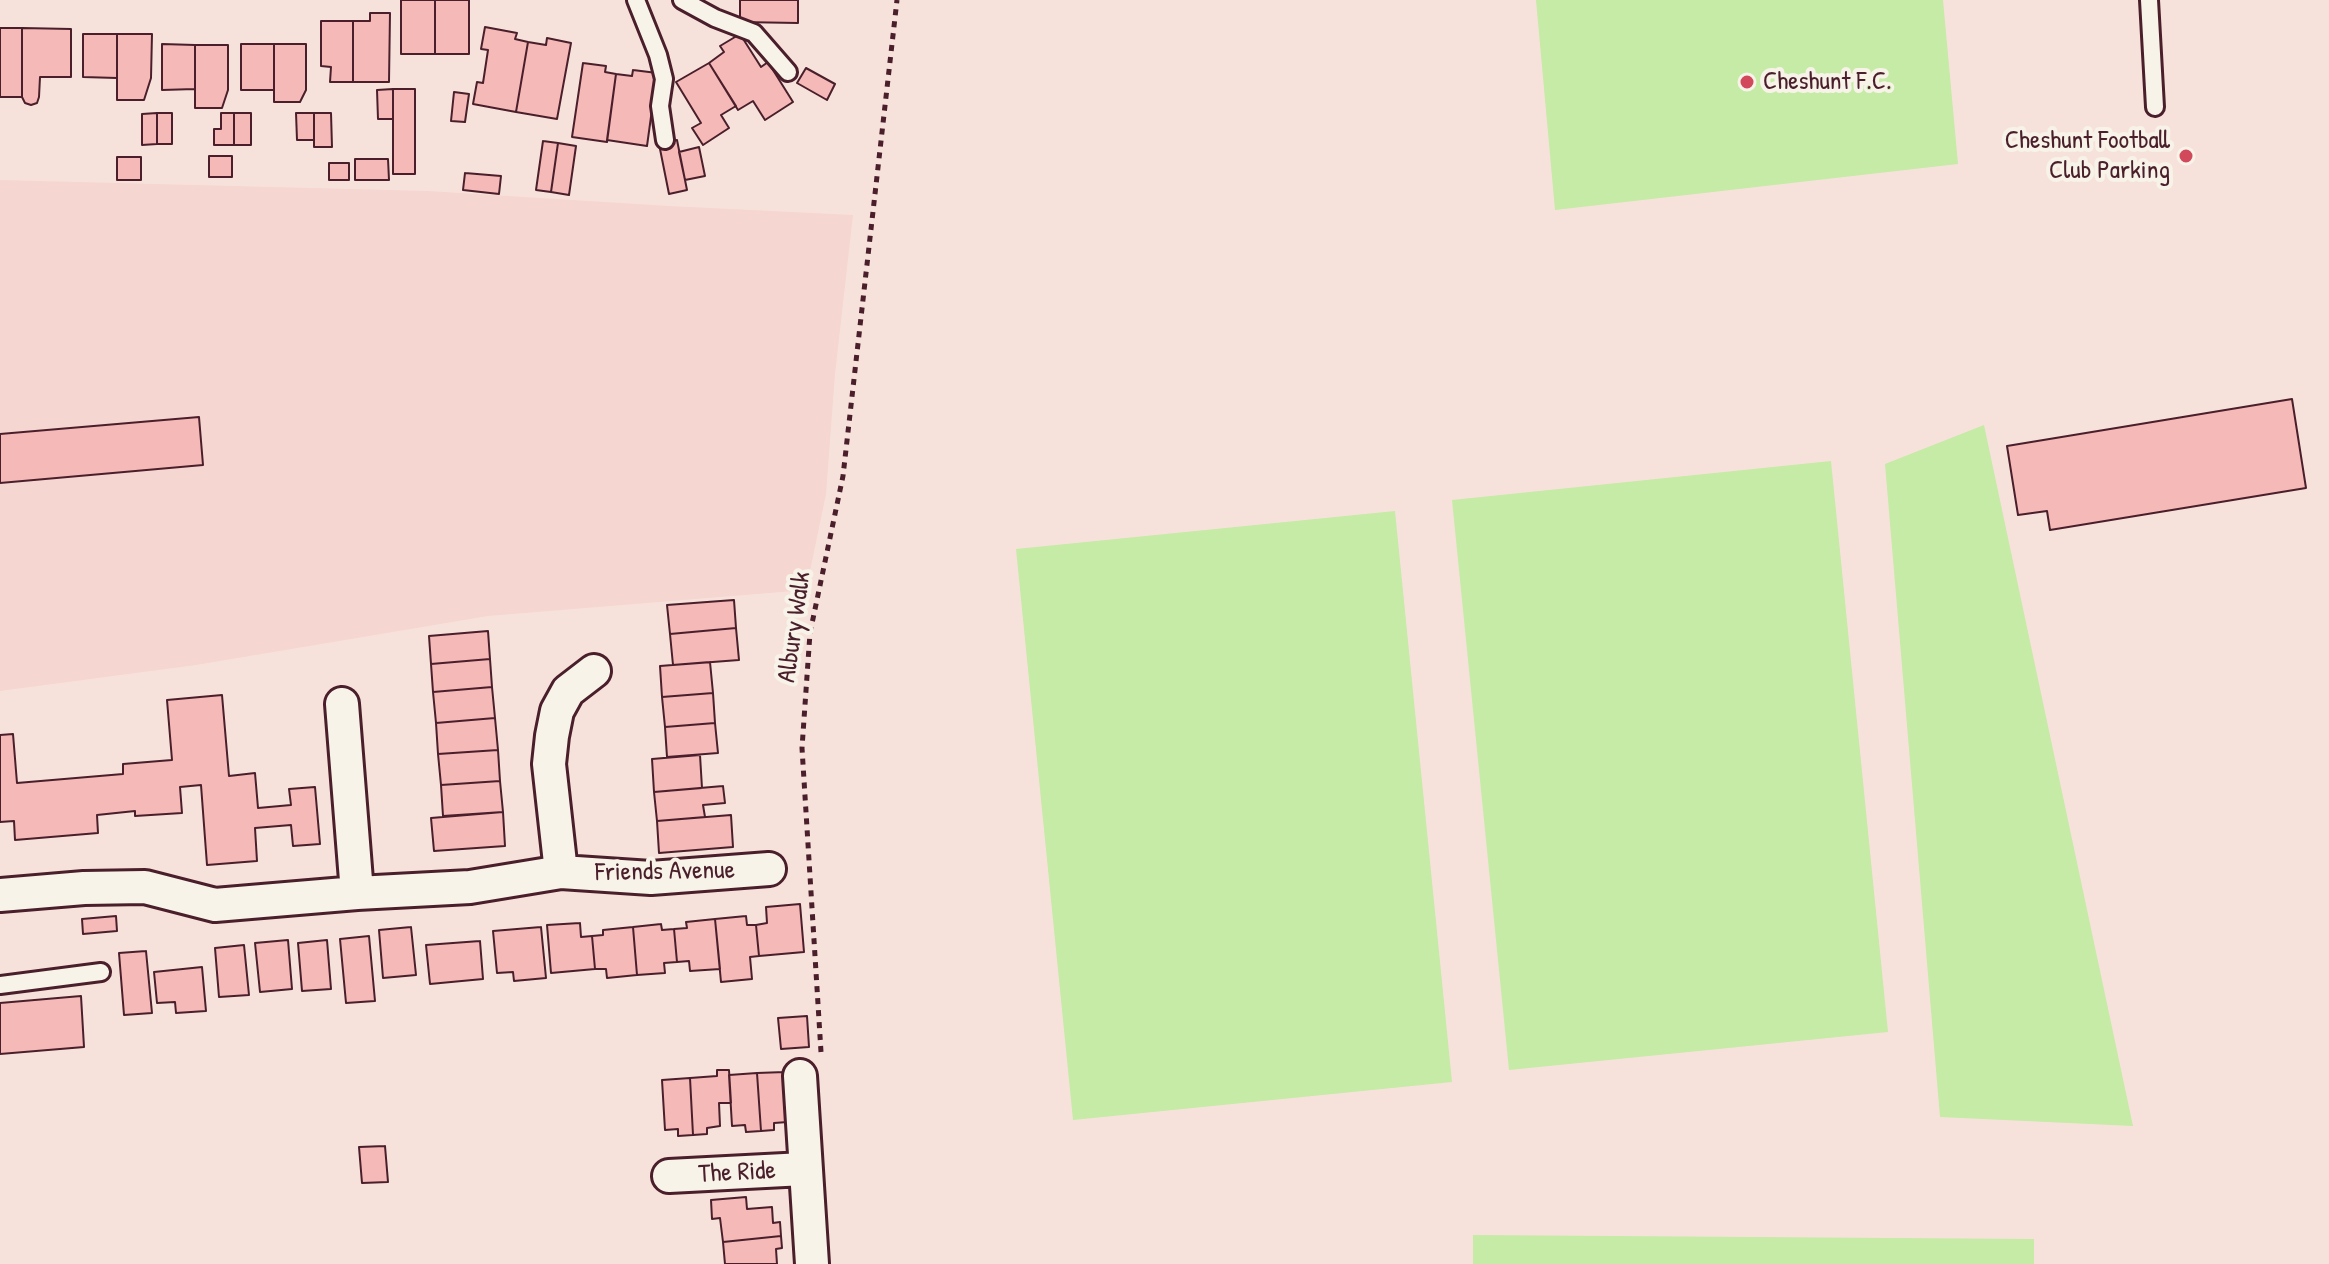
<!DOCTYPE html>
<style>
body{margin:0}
canvas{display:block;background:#f6e2da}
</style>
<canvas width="2329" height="1264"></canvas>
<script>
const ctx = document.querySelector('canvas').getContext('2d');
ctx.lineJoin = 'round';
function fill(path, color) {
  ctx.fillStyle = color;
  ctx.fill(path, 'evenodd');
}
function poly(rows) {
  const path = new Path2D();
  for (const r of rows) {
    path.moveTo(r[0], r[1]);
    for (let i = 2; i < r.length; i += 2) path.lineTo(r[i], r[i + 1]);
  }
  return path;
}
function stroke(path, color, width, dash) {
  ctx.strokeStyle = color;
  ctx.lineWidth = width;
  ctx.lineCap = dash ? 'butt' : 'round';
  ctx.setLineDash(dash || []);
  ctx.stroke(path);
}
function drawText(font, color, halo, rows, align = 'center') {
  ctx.font = font + ' "Patrick Hand",sans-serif';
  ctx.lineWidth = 8;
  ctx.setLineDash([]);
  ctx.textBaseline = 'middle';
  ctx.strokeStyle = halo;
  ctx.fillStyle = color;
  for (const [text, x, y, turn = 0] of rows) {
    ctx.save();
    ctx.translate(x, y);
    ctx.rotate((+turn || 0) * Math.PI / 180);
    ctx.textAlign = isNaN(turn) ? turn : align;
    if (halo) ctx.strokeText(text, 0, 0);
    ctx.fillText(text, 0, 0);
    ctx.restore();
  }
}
fill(poly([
 [0,180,428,191,669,206,853,215,835,374,826,494,806,590,488,616,196,665,0,691]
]), '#f6d6d0');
fill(poly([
 [1536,0,1943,0,1958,164,1555,210],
 [1984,425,2133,1126,1940,1117,1885,464],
 [1831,461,1888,1032,1509,1070,1452,500],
 [1395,511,1452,1082,1073,1120,1016,549],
 [1473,1235,2034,1239,2034,1264,1473,1264]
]), '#c5eba6');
const building = poly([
 [401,0,435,0,435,54,401,54,401,0],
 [435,0,469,0,469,54,435,54,435,0],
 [740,0,798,0,798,23,740,22,740,0],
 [370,13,390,13,389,82,353,82,353,21,370,21,370,13],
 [321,21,353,21,353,82,330,82,331,67,321,66,321,21],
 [485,27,517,33,515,39,528,42,516,112,473,104,477,82,483,83,488,50,481,49,485,27],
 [0,28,22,28,22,97,0,97,0,28],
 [22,28,71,29,71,77,40,77,39,97,37,103,31,105,25,103,22,97,22,28],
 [83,34,117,34,117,78,83,77,83,34],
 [117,34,152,34,151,78,144,100,117,100,117,34],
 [740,34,761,67,768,62,793,102,765,120,753,101,738,110,709,63,724,52,720,46,740,34],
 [547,38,571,43,557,119,516,112,528,42,546,45,547,38],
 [162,44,195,45,195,89,162,90,162,44],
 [241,44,274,44,274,90,241,90,241,44],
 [274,44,306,44,306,90,300,102,274,102,274,44],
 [195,45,228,45,228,90,222,108,195,108,195,45],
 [583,63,606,66,605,72,616,74,607,142,572,137,583,63],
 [709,63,736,106,721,115,729,128,703,145,692,128,701,123,676,82,709,63],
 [806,68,835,84,827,100,797,83,806,68],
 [633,70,657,73,647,146,607,140,616,74,632,76,633,70],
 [393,89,393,119,378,119,377,90,393,89],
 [393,89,415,89,415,174,393,174,393,89],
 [454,92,469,94,465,122,451,121,454,92],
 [157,113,172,113,172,144,157,144,157,113],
 [157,113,157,144,142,145,142,114,157,113],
 [221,113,234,113,234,145,214,145,214,129,221,129,221,113],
 [234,113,251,113,251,145,234,145,234,113],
 [296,113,314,113,314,140,297,140,296,113],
 [314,113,331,113,332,147,314,147,314,113],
 [677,140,687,190,669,194,659,144,677,140],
 [543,141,558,143,551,192,536,190,543,141],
 [558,143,576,146,569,195,551,192,558,143],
 [699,147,705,176,685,180,679,152,699,147],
 [209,156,232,156,232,177,209,177,209,156],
 [117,157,141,157,141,180,117,180,117,157],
 [355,159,388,159,389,180,355,180,355,159],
 [329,163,349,163,349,180,329,180,329,163],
 [465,173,501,176,499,194,463,190,465,173],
 [2292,399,2306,488,2050,530,2047,511,2018,515,2007,446,2292,399],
 [199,417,203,465,0,483,0,434,199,417],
 [734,600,736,628,670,634,667,605,734,600],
 [736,628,739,660,673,665,670,634,736,628],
 [488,631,490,659,431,664,429,636,488,631],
 [490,659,492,687,433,692,431,664,490,659],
 [710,662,713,693,662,697,660,666,710,662],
 [492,687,495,718,436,723,433,692,492,687],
 [713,693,715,723,665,727,662,697,713,693],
 [222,695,229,776,255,773,258,808,291,805,289,789,315,787,320,844,293,846,291,825,255,828,257,861,207,865,201,785,180,787,182,813,135,816,135,811,97,815,98,833,15,840,14,821,0,822,0,735,13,734,17,783,123,774,123,764,172,760,167,700,222,695],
 [495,718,498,750,438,754,436,723,495,718],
 [715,723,718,753,667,757,665,727,715,723],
 [498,750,500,781,441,785,438,754,498,750],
 [700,755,702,788,654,792,652,759,700,755],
 [500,781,503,812,443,816,441,785,500,781],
 [723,786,725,803,703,805,705,817,657,821,654,792,723,786],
 [503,812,505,846,434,851,431,818,503,812],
 [731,815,733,847,659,853,657,821,731,815],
 [800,904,804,952,759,956,756,925,767,923,766,907,800,904],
 [116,916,117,931,83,934,82,919,116,916],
 [746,916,747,925,756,925,759,956,750,957,752,979,721,982,715,919,746,916],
 [715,919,720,969,690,971,689,961,677,962,674,929,687,928,686,922,715,919],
 [580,923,581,937,592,936,595,969,551,973,547,925,580,923],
 [661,924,662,930,674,929,677,962,664,963,665,973,637,975,633,927,661,924],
 [411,927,416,975,383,978,379,930,411,927],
 [541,927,546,978,514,981,513,972,497,973,493,931,541,927],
 [633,927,637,975,607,978,606,969,595,969,592,936,603,935,603,930,633,927],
 [369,936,375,1001,346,1003,340,939,369,936],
 [288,940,292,989,260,992,255,943,288,940],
 [327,940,331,989,302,991,298,943,327,940],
 [480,941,483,979,430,984,426,945,480,941],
 [244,945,249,995,219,997,215,948,244,945],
 [146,951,152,1013,124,1015,119,953,146,951],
 [202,967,206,1011,176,1013,175,1002,157,1003,154,972,202,967],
 [81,996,84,1047,0,1054,0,1003,81,996],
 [807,1016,809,1047,781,1049,778,1018,807,1016],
 [717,1070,729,1070,731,1103,719,1103,720,1126,707,1128,707,1134,693,1135,690,1078,717,1076,717,1070],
 [785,1072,788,1122,774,1123,774,1130,761,1131,757,1073,785,1072],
 [757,1073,761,1131,746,1132,745,1125,732,1126,729,1075,757,1073],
 [690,1078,693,1135,678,1136,678,1129,665,1130,662,1080,690,1078],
 [385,1146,388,1182,362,1183,359,1147,385,1146],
 [746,1197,747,1209,772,1207,773,1223,780,1222,781,1236,723,1242,720,1218,712,1219,711,1200,746,1197],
 [781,1236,782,1248,776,1249,777,1264,725,1264,723,1242,781,1236]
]);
fill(building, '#f5b9b8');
stroke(building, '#4a1f2b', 2);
const service = poly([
 [636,0,658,55,664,79,660,106,665,140],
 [682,0,715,18,754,33,788,72],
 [2149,0,2155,107],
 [0,985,101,972]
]);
const minor = poly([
 [342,704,357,893],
 [561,872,549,764,552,736,557,711,568,691,594,671],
 [0,895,84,888,145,887,215,905,357,893,470,887,561,872,651,878,769,869],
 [800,1076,812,1264],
 [669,1176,804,1169]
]);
stroke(service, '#4a1f2b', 22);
stroke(minor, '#4a1f2b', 38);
stroke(poly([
 [821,1052,802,748,810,633,843,476,897,0]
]), '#4a1f2b', 5, [6, 6]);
stroke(service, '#f7f3e8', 16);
stroke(minor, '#f7f3e8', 32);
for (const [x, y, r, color] of [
 [1747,82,8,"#d1495b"],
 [2186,156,8,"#d1495b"]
]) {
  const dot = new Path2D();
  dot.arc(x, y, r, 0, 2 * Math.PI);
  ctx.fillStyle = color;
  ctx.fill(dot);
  stroke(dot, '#f7f3e8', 3);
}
drawText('26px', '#4a1f2b', '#f7f3e8', [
 ["Cheshunt F.C.",1763,82],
 ["Cheshunt Football",2170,141,"right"],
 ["Club Parking",2170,171,"right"]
], 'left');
drawText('26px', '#4a1f2b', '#f7f3e8', [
 ["Albury Walk",795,627,-82],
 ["Friends Avenue",665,872,-1],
 ["The Ride",737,1173,-3]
]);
</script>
